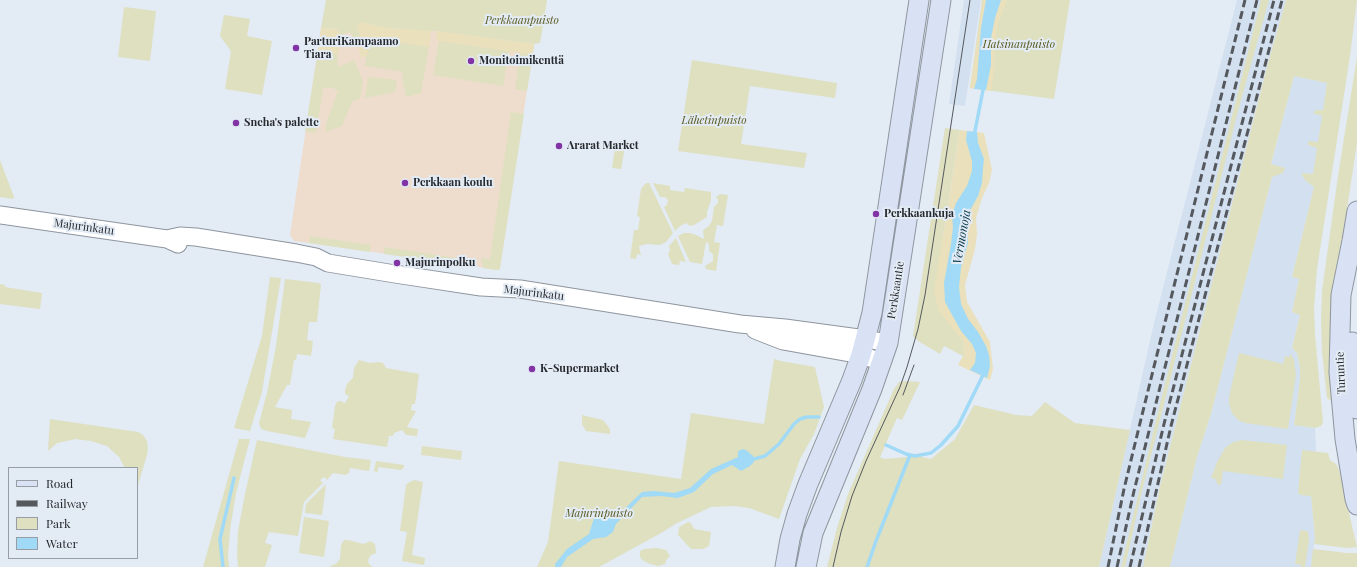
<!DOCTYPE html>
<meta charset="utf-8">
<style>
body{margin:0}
#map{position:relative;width:1357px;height:567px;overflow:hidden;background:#e3ebf5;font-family:"Playfair Display",serif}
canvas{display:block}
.legend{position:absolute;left:8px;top:467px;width:130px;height:92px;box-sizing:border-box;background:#e3ebf5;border:1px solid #979da5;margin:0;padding:5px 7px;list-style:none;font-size:12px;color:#26292d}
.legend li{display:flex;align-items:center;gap:8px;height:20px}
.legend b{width:20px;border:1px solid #979da5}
</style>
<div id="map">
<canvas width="1357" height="567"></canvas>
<ul class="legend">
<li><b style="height:5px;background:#d8e2f4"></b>Road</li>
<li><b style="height:5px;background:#55595e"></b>Railway</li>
<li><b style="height:11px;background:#dee0bf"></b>Park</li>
<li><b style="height:11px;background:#a1daf6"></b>Water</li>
</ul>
</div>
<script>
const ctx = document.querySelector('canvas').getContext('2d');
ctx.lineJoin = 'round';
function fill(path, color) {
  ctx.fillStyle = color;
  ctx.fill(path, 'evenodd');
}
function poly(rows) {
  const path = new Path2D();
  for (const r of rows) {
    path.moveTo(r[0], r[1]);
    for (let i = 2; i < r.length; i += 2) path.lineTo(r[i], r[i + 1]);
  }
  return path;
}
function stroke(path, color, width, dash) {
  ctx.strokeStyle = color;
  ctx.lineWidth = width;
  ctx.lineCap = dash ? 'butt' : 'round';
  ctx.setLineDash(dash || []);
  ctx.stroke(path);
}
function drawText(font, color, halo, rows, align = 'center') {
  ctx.font = font + ' "Playfair Display",serif';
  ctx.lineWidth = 4;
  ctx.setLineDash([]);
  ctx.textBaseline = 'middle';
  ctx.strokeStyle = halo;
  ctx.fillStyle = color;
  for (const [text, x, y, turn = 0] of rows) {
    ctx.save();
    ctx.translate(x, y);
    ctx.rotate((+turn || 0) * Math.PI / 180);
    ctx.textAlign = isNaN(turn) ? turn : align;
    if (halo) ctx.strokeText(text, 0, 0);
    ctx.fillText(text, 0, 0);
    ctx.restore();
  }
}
fill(poly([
 [964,0,981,0,965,106,949,104],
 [1237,0,1286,0,1268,63,1160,486,1143,567,1099,567,1154,323],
 [1294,76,1327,83,1314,187,1292,277,1299,279,1292,312,1300,314,1292,348,1297,353,1300,368,1300,380,1294,425,1315,428,1316,451,1311,496,1315,538,1311,567,1170,567,1197,457,1211,414,1272,177,1271,165]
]), '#d3e0f0');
fill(poly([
 [360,22,387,28,421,31,434,31,534,44,500,268,499,270,309,243,294,241,290,235,321,28,336,29]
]), '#edc');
fill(poly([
 [326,0,547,0,540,43,534,44,434,31,421,31,387,28,360,22,357,27,360,37,353,37,350,32,342,35,336,29,321,28],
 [982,0,1070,0,1054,99,970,88],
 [1261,0,1269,0,1238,111,1141,495,1125,567,1121,567,1157,416],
 [1286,0,1357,0,1350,56,1317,269,1314,308,1315,334,1323,422,1321,426,1315,428,1294,425,1300,380,1300,368,1297,353,1292,348,1300,315,1292,312,1299,279,1292,277,1314,187,1306,181,1302,175,1302,173,1313,174,1317,148,1308,145,1308,143,1309,141,1318,142,1322,116,1313,113,1316,110,1323,110,1327,83,1294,76,1271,164,1285,168,1283,173,1272,177,1211,414,1197,457,1170,567,1143,567,1160,486,1268,63],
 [124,7,156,11,150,61,118,57],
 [224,15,250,19,247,36,272,41,262,95,225,89,231,51,220,36],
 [369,38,429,47,421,93,406,97,402,77,403,72,365,66],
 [439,41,509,51,503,86,433,75],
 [318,51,338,54,337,60,339,67,354,60,363,82,360,99,352,101,342,126,325,132,327,121,338,91,333,88,323,88,316,133,305,132],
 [520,53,533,55,527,91,515,89],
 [1357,57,1357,143,1334,295,1333,401,1331,401,1327,398,1322,352,1321,320,1322,291,1338,176],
 [692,60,837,83,835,98,750,86,741,144,807,153,804,168,678,151],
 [368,77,397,80,395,92,365,98],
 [511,112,524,114,500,268,499,270,496,270,483,268,481,258,490,259],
 [945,128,960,130,943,235,963,342,964,354,963,356,944,346,940,354,918,341,913,336],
 [621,141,626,142,621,169,612,168,615,147,618,142],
 [0,160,14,197,13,199,0,197],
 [646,183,649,183,673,233,666,242,660,245,647,244,639,246,641,255,637,254,636,259,630,258,634,230,638,230,640,217,637,216,641,189],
 [653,183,670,186,670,190,684,192,685,188,711,192,711,200,707,212,707,217,694,225,690,226,686,223,680,226,675,231,664,207,667,205,668,200,665,197,660,197],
 [720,194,728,195,723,226,717,225,714,242,720,243,716,271,706,269,705,266,713,261,713,254,709,251,709,244,706,242,702,264,690,262,678,236,684,233,689,233,694,234,704,239,703,230,709,226,712,221,714,207,718,203,718,200,716,197],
 [310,236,371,245,370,252,309,243],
 [676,238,686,262,680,261,679,265,672,264,668,254,670,251,669,246],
 [384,247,464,259,463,265,384,254],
 [270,277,281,278,262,392,250,431,234,428,262,336],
 [285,279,319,283,321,285,317,322,309,322,307,340,313,341,311,356,297,354,296,360,294,360,290,385,287,385,275,407,292,410,291,419,311,422,305,438,267,431,261,429,259,423,267,393,276,346],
 [0,284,5,285,5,287,42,293,40,309,0,304],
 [1239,353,1283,364,1285,356,1290,357,1290,353,1294,360,1296,375,1288,429,1245,423,1238,420,1232,413,1229,404,1229,397],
 [774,359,781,361,815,367,824,407,814,434,800,459,779,519,749,508,734,506,711,507,677,523,661,533,599,567,537,567,548,542,559,461,681,479,691,413,764,424],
 [359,360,370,363,379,362,383,363,386,368,419,374,415,404,412,404,411,410,416,411,407,427,418,429,417,436,406,435,402,430,394,433,393,436,389,436,387,447,333,439,335,429,332,428,335,406,337,402,340,401,345,403,349,396,345,394,345,390,347,384,353,378,354,368],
 [905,381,920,382,902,420,897,418,880,457,884,459,918,456,931,459,955,439,974,405,1016,415,1032,416,1045,402,1075,423,1130,430,1099,567,827,567,837,528,848,494,894,389,899,382],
 [582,415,603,420,610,429,610,434,586,431,582,424],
 [50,419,138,432,143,435,147,441,148,448,147,455,137,488,137,468,125,468,119,457,107,446,91,441,76,439,57,443,48,451],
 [239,439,250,439,236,493,230,530,228,555,229,567,203,567],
 [257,440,345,457,371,460,369,471,350,468,349,473,345,475,333,473,327,480,324,477,320,480,323,483,304,502,298,536,269,532,265,543,272,545,265,567,238,567,237,554,238,531,245,494],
 [1242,440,1287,445,1283,479,1223,471,1221,485,1217,484,1216,479,1211,478,1217,462,1225,448,1233,442],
 [422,446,462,451,461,460,421,455],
 [1302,450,1328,453,1330,460,1336,464,1339,470,1357,547,1347,548,1314,544,1315,538,1311,496,1300,495,1298,492],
 [376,461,404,465,404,467,401,470,378,467,378,472,374,471],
 [414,480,423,482,412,555,425,558,424,565,402,561,407,532,400,531,406,485,408,483],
 [326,484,322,515,305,513,306,504],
 [304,517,329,521,324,557,299,553],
 [688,522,691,523,694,529,711,532,709,546,703,549,691,549,678,535,679,527],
 [1300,530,1307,531,1308,533,1309,539,1305,567,1301,567,1301,565,1295,564],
 [344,540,348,540,364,544,370,541,375,544,376,553,371,555,368,560,369,564,373,567,329,567,337,563,340,559,341,545],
 [657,548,666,550,670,556,666,560,665,564,658,566,650,564,642,560,640,557,640,551,644,549],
 [1313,549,1347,553,1357,553,1357,567,1311,567]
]), '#dee0bf');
fill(poly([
 [983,0,1007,0,998,24,994,55,994,73,991,91,970,88],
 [360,22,387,28,431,31,429,47,370,38,367,55,361,58,359,49,360,37,357,26],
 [321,28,336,29,342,35,338,41,339,42,337,47,339,48,338,54,318,51],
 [437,31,534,44,533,55,436,40],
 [960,130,984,133,992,170,989,183,982,198,976,218,977,234,975,249,965,285,967,302,990,342,993,369,990,380,958,365,964,354,963,342,939,311,934,292]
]), '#eae0bb');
fill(poly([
 [986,0,1001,0,995,18,991,38,991,65,986,90,974,89,977,79,981,28],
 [967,131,977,132,978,143,984,159,983,168,982,183,978,196,967,216,968,243,961,267,959,287,961,304,968,319,978,332,986,346,989,355,990,366,987,378,970,370,975,363,976,353,972,344,961,331,945,302,944,283,951,244,953,227,952,215,956,203,967,186,972,171,972,161,966,140],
 [743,449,746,450,753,456,754,462,750,466,741,471,732,465,713,474,694,492,678,498,661,496,642,497,616,524,613,532,606,537,593,539,567,557,561,567,555,567,555,564,567,549,589,534,594,518,603,513,616,517,642,492,654,491,674,493,690,488,711,469,738,457,738,451]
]), '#a1daf6');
stroke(poly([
 [974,136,984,85],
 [886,445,906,454,915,456,931,453,941,445,958,426,984,373],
 [750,460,765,456,779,444,794,424,800,419,807,417,819,417],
 [223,567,220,539,234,478],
 [867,567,876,541,910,455]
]), '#a1daf6', 3.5);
const tertiary = poly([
 [0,215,167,239,178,244],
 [167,239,180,236,196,237,296,253,316,257,328,263,395,274,481,287,520,289,740,324,785,328,866,339,888,343],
 [755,330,783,341,861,355,882,362]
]);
const secondary = poly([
 [1357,211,1352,241,1341,295,1339,372,1345,439,1355,499,1357,505],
 [1352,342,1352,363,1357,409],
 [785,567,790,539,797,514,808,484,852,380,861,355,872,313,919,0],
 [806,567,813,533,872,389,888,343,941,0]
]);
stroke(tertiary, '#8e959e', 19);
stroke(secondary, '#8e959e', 21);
stroke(tertiary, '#fff', 17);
stroke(secondary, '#d8e2f4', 19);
stroke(poly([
 [903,395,914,365],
 [833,567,841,532,852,496,866,461,900,387,907,367,918,329,925,295,970,0]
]), '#55595e', 1);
stroke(poly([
 [1108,567,1124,489,1141,419,1245,0],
 [1117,567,1134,491,1257,0],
 [1130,567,1164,424,1274,0],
 [1139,567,1171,426,1282,0]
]), '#55595e', 3, [8, 4]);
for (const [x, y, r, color] of [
 [296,48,4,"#8234a5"],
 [471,61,4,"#8234a5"],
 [236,123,4,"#8234a5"],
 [559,146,4,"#8234a5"],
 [405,183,4,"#8234a5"],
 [876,214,4,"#8234a5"],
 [397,263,4,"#8234a5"],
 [532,369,4,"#8234a5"]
]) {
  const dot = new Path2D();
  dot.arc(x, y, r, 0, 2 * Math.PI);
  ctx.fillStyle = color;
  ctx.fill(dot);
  stroke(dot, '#e3ebf5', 1.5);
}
drawText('italic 11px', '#57581d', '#e3ebf5', [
 ["Perkkaanpuisto",522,21],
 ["Hatsinanpuisto",1019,45],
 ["Lähetinpuisto",714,121],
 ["Majurinpuisto",599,514]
]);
drawText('bold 11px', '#26292d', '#e3ebf5', [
 ["ParturiKampaamo",304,42],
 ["Tiara",304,55],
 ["Monitoimikenttä",479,61],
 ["Sneha's palette",244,123],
 ["Ararat Market",567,146],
 ["Perkkaan koulu",413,183],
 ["Perkkaankuja",884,214],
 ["Majurinpolku",405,263],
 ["K-Supermarket",540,369]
], 'left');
drawText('11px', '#26292d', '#e3ebf5', [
 ["Majurinkatu",84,227,8],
 ["Perkkaantie",896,290,-81],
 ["Majurinkatu",534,293,7],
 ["Turuntie",1341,373,-92]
]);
drawText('italic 12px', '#003446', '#e3ebf5', [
 ["Vermonoja",962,237,-80]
]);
</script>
